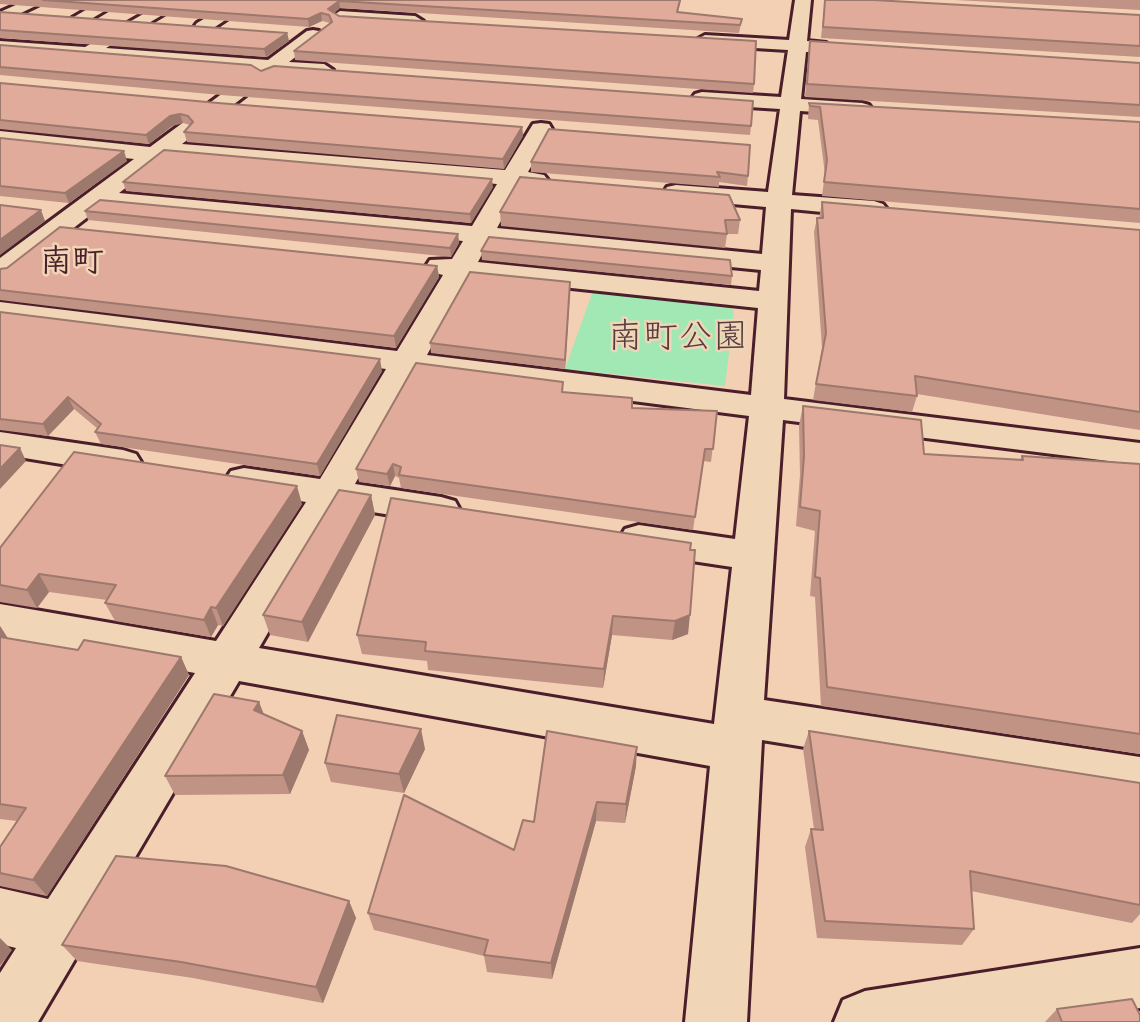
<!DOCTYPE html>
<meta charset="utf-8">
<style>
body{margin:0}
canvas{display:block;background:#f3cfb4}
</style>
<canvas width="1140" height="1022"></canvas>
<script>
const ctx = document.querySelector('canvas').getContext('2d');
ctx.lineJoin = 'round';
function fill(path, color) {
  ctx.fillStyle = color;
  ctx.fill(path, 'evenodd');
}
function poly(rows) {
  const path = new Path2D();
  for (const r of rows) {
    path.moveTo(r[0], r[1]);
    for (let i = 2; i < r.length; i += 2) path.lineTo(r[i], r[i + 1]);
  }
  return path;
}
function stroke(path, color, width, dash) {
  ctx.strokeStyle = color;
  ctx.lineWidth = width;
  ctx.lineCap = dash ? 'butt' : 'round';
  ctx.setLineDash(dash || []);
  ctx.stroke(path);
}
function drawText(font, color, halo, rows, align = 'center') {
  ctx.font = font + ' Caveat,"Klee One",sans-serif';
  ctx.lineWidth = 5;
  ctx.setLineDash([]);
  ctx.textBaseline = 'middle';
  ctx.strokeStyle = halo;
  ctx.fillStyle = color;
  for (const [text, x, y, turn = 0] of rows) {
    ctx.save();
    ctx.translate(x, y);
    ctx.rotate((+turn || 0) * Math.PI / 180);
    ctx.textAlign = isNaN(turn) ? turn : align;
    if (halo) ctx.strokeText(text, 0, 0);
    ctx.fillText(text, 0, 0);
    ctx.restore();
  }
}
fill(poly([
 [594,288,719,300,734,311,725,386,565,369]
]), '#a1e8b5');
const minor = poly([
 [27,0,48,0,0,23,0,12,27,0],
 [103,0,123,0,86,22,80,23,72,18,103,0],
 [168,0,188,0,106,48,268,60,307,31,313,30,319,31,322,35,319,39,289,62,324,64,333,70,324,76,276,72,182,144,505,170,533,124,541,123,549,124,552,129,528,172,544,175,548,180,544,185,536,187,520,186,497,228,762,254,766,207,676,199,667,197,664,192,667,187,676,185,768,192,780,109,702,104,695,102,692,98,695,94,702,92,781,97,788,50,705,45,696,40,705,35,789,40,795,0,811,0,807,41,826,43,829,47,820,52,806,52,801,99,862,103,869,105,872,109,869,113,862,115,800,111,792,195,874,201,883,204,887,209,883,214,874,217,791,209,784,399,1140,443,1140,465,783,420,764,700,1140,757,1140,801,762,740,747,1022,685,1022,710,766,239,681,38,1022,0,1022,0,973,16,948,0,944,0,888,48,899,195,673,0,638,0,604,216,641,306,502,244,492,231,489,225,480,231,471,244,468,320,479,386,369,0,320,0,302,397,351,443,275,430,272,426,266,430,260,452,259,463,241,102,206,10,277,0,279,0,258,134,159,0,145,0,131,150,147,254,70,0,51,0,41,85,47,168,0],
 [167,156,497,184,472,226,119,193,167,156],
 [488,243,761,270,759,291,478,262,488,243],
 [469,277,758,308,751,395,427,355,469,277],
 [416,373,749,416,735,539,639,525,625,529,619,539,625,549,639,553,732,567,714,724,259,648,341,507,441,523,455,519,460,510,455,501,441,497,355,484,416,373],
 [236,0,255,0,209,31,197,31,194,27,197,23,236,0],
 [340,11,415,16,423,21,415,26,334,20,332,16,340,11],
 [0,432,123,450,136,454,141,462,136,470,123,474,0,454,0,432],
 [1140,948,1140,1008,1052,1022,834,1022,843,1000,865,991,1140,948]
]);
stroke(minor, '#4a1f2b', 6);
fill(minor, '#f1d5b7');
fill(poly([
 [0,0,681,0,678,12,742,19,739,33,340,8,334,13,339,16,754,84,753,93,295,60,294,51,330,23,322,21,309,27,0,4],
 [825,0,1140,15,1140,57,821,38],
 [955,0,1140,0,1140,10],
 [0,12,287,33,289,41,266,57,0,38],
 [810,41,1140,63,1140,117,805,97],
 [0,45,261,71,751,126,750,135,221,95,0,75],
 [0,83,218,103,522,127,523,136,504,169,187,142,184,132,190,125,183,123,172,126,149,144,0,129],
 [809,103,1140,122,1140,223,822,196,825,174,818,120,808,119],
 [549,129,748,176,747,186,719,182,719,187,531,172,531,162],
 [0,138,127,161,69,203,0,196],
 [123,182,493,187,471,223,126,191],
 [822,202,1140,230,1140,430,917,394,917,396,912,412,813,400,822,348,814,232,817,218,819,218],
 [85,211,458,234,459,243,451,257,88,220],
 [500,212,740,220,738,234,727,234,725,248,501,226],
 [481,251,732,276,731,285,482,260],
 [437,266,439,277,396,348,0,300,0,269],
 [570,291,565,369,431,353,430,343],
 [0,312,382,371,320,476,101,444,95,432,98,429,74,409,48,436,0,430],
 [563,392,632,408,717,411,711,462,703,461,693,530,401,488,399,478,395,476,390,486,359,482,356,469],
 [803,406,924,454,1020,460,1022,456,1140,464,1140,754,821,706,815,597,810,596,815,531,796,526,800,475,799,425],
 [371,495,375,515,308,642,270,635,263,615],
 [302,504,223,626,218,625,211,637,115,621,105,603,107,600,49,592,37,608,0,602,0,548],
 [690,550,688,634,672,640,612,635,603,688,428,670,427,661,362,654,357,635],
 [0,626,8,639,78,650,181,657,189,675,47,896,0,886,0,847,17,821,0,819],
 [302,731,309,750,290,794,175,795,165,776],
 [809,731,1140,783,1140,914,1132,923,971,891,974,929,962,945,817,938,805,847,811,829,814,829,803,749],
 [425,749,404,793,331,782,325,763],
 [636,766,625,823,596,821,552,979,487,972,484,956,374,930,368,913,514,850,534,822],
 [349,901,356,918,323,1003,193,978,77,961,62,945],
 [1057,1009,1140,1022,1045,1022]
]), '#c19385');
fill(poly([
 [339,1,340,8,330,17,328,9],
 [321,13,322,21,309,27,308,19],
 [287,33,289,41,266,57,264,49],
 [180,114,183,123,172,126,149,144,146,135,170,116],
 [522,127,523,136,504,169,503,159],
 [124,151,127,161,69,203,65,193],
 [492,179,493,187,471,223,470,214],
 [41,210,45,221,0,255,0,240],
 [458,234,459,243,451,257,450,248],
 [437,266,439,277,396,348,394,336],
 [570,282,570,291,565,369,565,360],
 [380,359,382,371,320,476,317,464],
 [68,397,74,409,48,436,43,424],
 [20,448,26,461,0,489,0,469],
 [393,464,395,476,390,486,387,474],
 [297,486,302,504,223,626,216,608],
 [371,495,375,515,308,642,302,622],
 [39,574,49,592,37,608,27,590],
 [211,607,218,625,211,637,204,620],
 [690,615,688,634,672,640,675,621],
 [613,616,612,635,603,688,604,669],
 [0,626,11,643,0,649],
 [181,657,189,675,47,896,33,880],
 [259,702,267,722,254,710],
 [421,729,425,749,404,793,399,774],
 [302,731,309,750,290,794,283,775],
 [637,747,636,766,625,823,626,804],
 [597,802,596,821,552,979,551,963],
 [349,901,356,918,323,1003,316,987],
 [0,938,12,950,0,966]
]), '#9d786c');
const building = poly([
 [43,0,680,0,677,12,742,19,740,25,339,1,328,9,339,16,756,41,754,84,294,51,332,22,329,15,321,13,308,19,43,0],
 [825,0,874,0,1140,15,1140,46,823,27,825,0],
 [0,12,287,33,264,49,0,30,0,12],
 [810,41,1140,63,1140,105,807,84,810,41],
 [0,45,251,65,261,71,274,66,753,101,751,126,219,86,0,67,0,45],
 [0,83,218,103,522,127,503,159,184,132,193,122,188,116,180,114,170,116,146,135,0,120,0,83],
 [809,103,1140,122,1140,209,824,182,827,160,820,107,810,106,809,103],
 [549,129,750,145,748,176,717,172,720,177,531,162,549,129],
 [0,138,124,151,65,193,0,186,0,138],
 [164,150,492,179,470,214,123,182,164,150],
 [520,177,729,195,740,220,725,220,727,234,500,212,520,177],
 [100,200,458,234,450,248,85,211,100,200],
 [822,202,1140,230,1140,412,915,376,917,396,816,384,826,333,817,218,823,218,822,202],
 [0,205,41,210,0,240,0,205],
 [60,227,437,266,394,336,0,290,0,269,7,268,60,227],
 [489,237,730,260,732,276,481,251,489,237],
 [470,272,570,282,565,360,430,343,470,272],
 [0,312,380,359,317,464,95,432,101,424,68,397,43,424,0,419,0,312],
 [416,363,563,382,562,392,632,398,632,408,717,411,713,449,705,449,695,517,399,475,401,467,393,464,387,474,356,469,416,363],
 [803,406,921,420,924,454,1023,460,1022,456,1140,464,1140,734,827,687,820,578,815,577,820,511,800,507,804,456,803,406],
 [0,445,20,448,0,469,0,445],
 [74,452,297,486,216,608,211,607,204,620,105,603,116,585,39,574,27,590,0,585,0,548,74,452],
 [339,490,371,495,302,622,263,615,339,490],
 [391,498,691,543,690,550,695,550,690,615,675,621,613,616,604,669,425,651,426,642,357,635,391,498],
 [0,637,78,650,84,640,181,657,33,880,0,873,0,847,26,808,0,804,0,637],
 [214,694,259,702,254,710,302,731,283,775,165,776,214,694],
 [337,715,421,729,399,774,325,763,337,715],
 [547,731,637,747,626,804,597,802,551,963,484,955,488,940,368,913,404,795,514,850,523,820,534,822,547,731],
 [809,731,1140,783,1140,905,970,871,974,929,825,921,811,829,823,830,809,731],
 [116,856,226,866,349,901,316,987,181,962,62,945,116,856],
 [1132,999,1140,1015,1140,1022,1062,1022,1057,1009,1132,999]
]);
fill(building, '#e0ab9b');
stroke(building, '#9d786c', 2);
drawText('bold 32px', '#4a1f2b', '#f1d5b7', [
 ["南町",72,263]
]);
drawText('35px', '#573d40', '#f1d5b7', [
 ["南町公園",678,338]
]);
</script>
